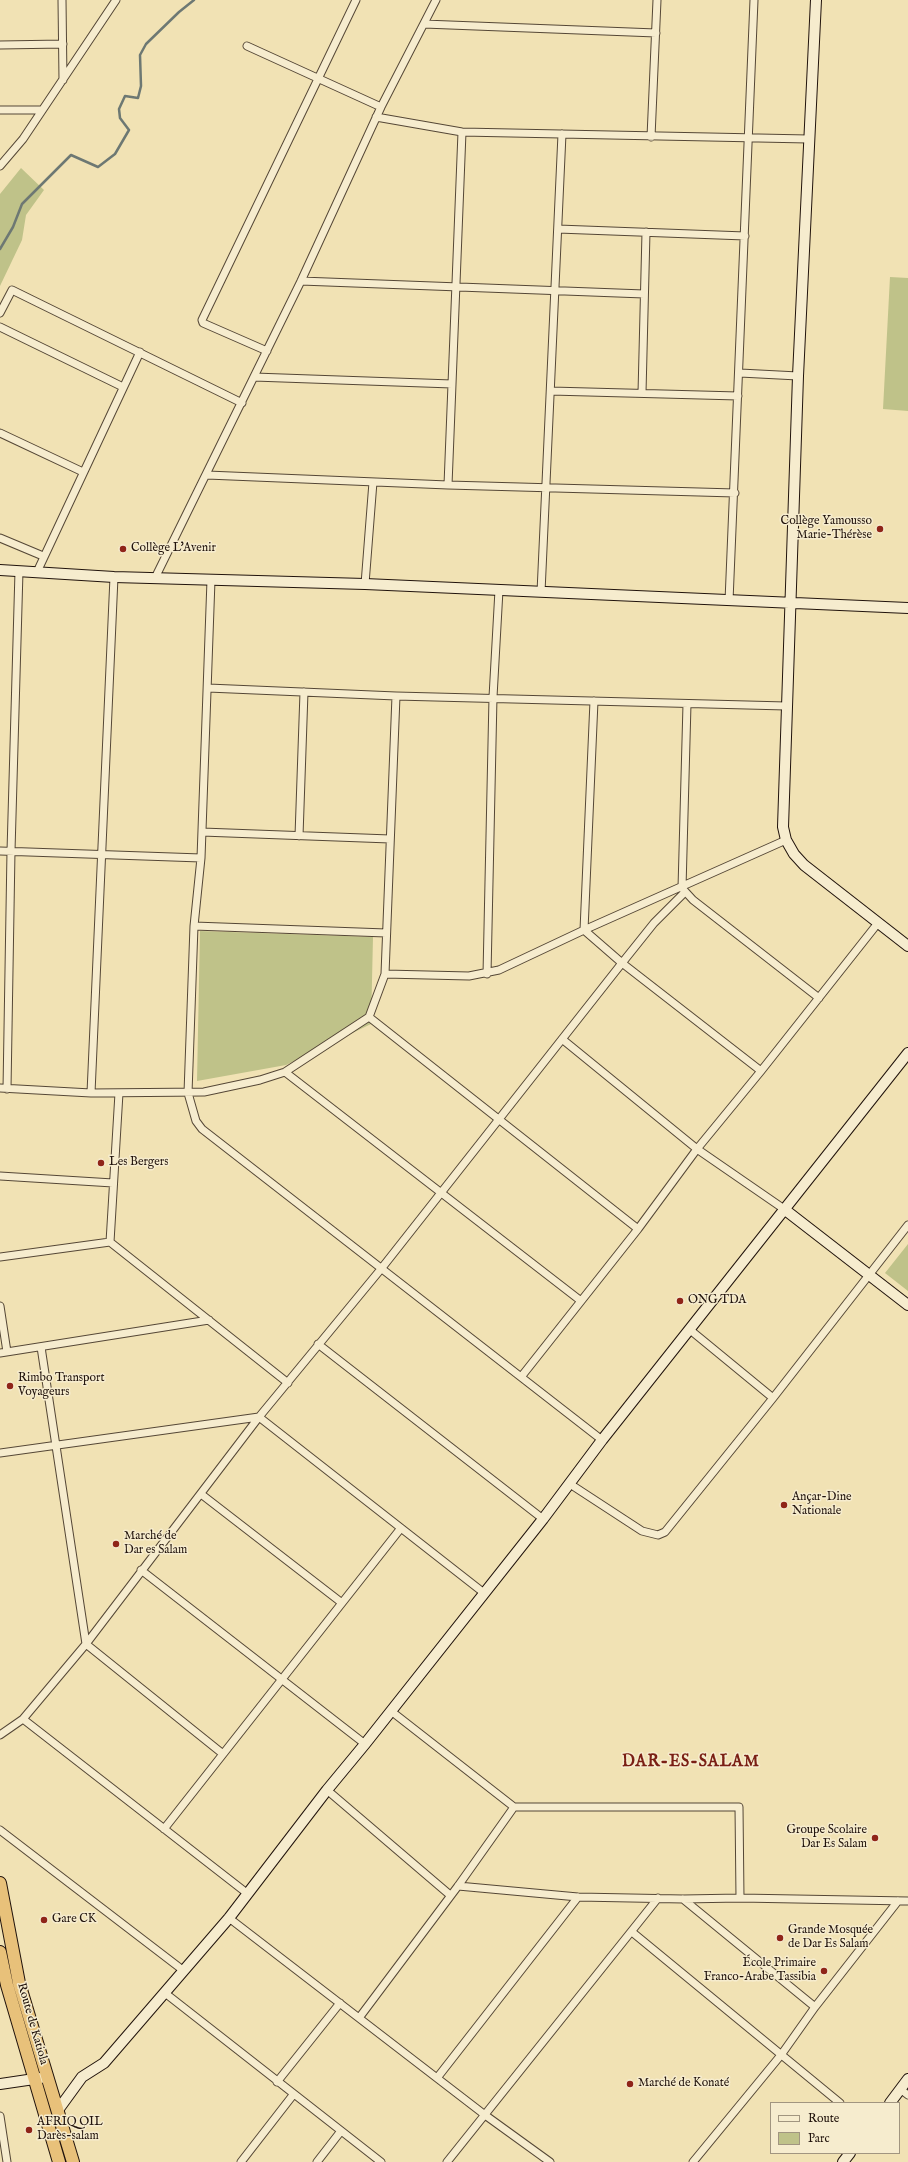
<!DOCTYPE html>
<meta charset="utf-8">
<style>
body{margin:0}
#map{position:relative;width:908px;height:2162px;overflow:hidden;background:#f1e2b4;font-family:"IM FELL English",serif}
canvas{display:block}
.legend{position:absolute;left:770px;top:2102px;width:130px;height:52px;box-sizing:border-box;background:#f6ecce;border:1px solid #a19580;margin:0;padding:5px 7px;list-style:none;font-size:12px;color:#21130c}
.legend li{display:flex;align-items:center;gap:8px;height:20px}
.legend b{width:20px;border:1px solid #a19580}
</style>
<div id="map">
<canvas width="908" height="2162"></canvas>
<ul class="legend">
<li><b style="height:5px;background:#f6ecce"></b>Route</li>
<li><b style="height:11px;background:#bfc289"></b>Parc</li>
</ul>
</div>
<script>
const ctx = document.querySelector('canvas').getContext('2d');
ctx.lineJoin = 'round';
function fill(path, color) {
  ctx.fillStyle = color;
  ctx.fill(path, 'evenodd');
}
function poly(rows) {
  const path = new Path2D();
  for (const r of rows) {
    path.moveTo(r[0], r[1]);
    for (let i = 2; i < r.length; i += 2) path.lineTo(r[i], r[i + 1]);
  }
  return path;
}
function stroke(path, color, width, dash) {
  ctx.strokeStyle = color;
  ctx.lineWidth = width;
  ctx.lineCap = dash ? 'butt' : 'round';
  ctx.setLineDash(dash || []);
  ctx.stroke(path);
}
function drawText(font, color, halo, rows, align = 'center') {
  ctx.font = font + ' "IM FELL English",serif';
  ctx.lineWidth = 3;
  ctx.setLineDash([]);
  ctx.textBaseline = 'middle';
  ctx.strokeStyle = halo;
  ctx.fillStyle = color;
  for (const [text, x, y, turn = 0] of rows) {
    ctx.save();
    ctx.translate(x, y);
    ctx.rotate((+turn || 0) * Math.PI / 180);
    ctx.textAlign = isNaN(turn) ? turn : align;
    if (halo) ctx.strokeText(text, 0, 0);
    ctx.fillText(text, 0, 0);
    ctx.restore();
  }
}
fill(poly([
 [21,168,44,190,26,215,22,240,0,286,0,194],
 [890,277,908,278,908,411,883,409],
 [200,931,373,937,371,1024,286,1065,197,1081],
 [908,1244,908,1291,885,1273]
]), '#bfc289');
stroke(poly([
 [0,249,13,227,22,204,71,155,98,167,115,154,129,130,120,118,119,109,125,96,138,98,141,86,140,55,146,44,179,12,194,0]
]), '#6d7873', 2.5);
const street = poly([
 [62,0,63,80],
 [424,24,656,33],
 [0,45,63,44],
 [247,46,381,107],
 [0,110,42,110],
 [376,117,462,132,808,139],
 [651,137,657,0],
 [0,166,23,139,116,0],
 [558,229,745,236],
 [301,281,644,294],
 [0,313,12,290,242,403],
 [0,327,123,387],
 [267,351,203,323,202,320,356,0],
 [740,373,798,376],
 [254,377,452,384],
 [551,391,738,396],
 [642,393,646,232],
 [0,433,83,472],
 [207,475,448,485,735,493],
 [448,485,462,132],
 [0,538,43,556],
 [37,572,140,352],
 [155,578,301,281,381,107,436,0],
 [211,580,201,858,194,926,188,1093,196,1121,202,1129,602,1440],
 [365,584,373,482],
 [541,592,562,134],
 [729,601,754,0],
 [208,688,396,696,786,706],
 [594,701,584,930,622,963,761,1071],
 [687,704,682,888,693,900,819,998],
 [202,832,390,839],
 [299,836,304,692],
 [0,851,201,858],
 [194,926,386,933],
 [385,974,469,976,499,970,584,930,786,840],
 [487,974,493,697,499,590],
 [369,1017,638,1229],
 [562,1039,697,1149,784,1209],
 [285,1072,581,1301],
 [0,1088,91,1093,204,1092,260,1080,285,1072,369,1017,385,974,396,696],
 [7,1089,11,851,19,571],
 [91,1093,114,577],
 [119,1093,110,1242,288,1383],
 [0,1176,113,1183],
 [0,1257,110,1242],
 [0,1306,7,1352],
 [689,1329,773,1398],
 [318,1344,543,1519],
 [41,1347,86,1644,223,1754],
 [0,1353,209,1320],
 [521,1377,638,1229,697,1149,761,1071,878,923],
 [0,1453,259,1417,484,1593],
 [570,1484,642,1531,658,1535,665,1532,773,1398,908,1225],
 [201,1494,342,1603],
 [141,1570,365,1744],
 [391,1711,514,1807,739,1807,740,1898],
 [23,1719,248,1894],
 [0,1735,23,1719,86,1644,259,1417,381,1269,622,963,654,923,685,892],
 [327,1790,450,1895],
 [164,1829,401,1528],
 [0,1830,184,1971],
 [458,1886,578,1897,683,1899,740,1898,908,1901],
 [683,1899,815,2007],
 [229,1918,485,2115,550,2162],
 [632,1932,840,2103],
 [165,1993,381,2162],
 [359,2018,458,1886,514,1807],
 [437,2078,578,1897],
 [277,2082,340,2003],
 [900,2089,908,2095],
 [0,2116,7,2162],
 [241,2162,293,2095],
 [317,2162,341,2131],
 [447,2162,658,1898],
 [693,2162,781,2055,815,2007,898,1901]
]);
const secondary = poly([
 [816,0,798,376,783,827,786,840,794,854,804,865,908,946],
 [0,570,114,577,365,584,908,608],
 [784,1209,908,1305],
 [0,2084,41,2078],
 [890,2103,908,2079],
 [58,2110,82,2077,104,2063,229,1918,327,1790,365,1744,543,1519,602,1440,908,1053],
 [843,2162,850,2153]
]);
const highway = poly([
 [0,1883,19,1983,73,2162],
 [0,1952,7,1985,59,2162]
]);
stroke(street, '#554736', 9);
stroke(secondary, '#21130c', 12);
stroke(highway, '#21130c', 14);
stroke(street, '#f6ecce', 7);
stroke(secondary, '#f6ecce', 10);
stroke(highway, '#e8c17a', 12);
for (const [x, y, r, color] of [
 [880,529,4,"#8f2418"],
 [123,549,4,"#8f2418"],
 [101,1163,4,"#8f2418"],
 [680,1301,4,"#8f2418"],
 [10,1386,4,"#8f2418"],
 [784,1505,4,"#8f2418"],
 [116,1544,4,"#8f2418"],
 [875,1838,4,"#8f2418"],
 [44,1920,4,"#8f2418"],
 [780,1938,4,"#8f2418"],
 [824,1971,4,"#8f2418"],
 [630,2084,4,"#8f2418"],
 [29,2130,4,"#8f2418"]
]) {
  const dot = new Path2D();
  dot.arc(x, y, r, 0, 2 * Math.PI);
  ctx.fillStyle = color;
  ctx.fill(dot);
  stroke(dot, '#f6ecce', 1.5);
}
drawText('12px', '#21130c', '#f6ecce', [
 ["Collège Yamousso",872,522,"right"],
 ["Marie-Thérèse",872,536,"right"],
 ["Collège L'Avenir",131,549],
 ["Les Bergers",109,1163],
 ["ONG TDA",688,1301],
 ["Rimbo Transport",18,1379],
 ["Voyageurs",18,1393],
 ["Ançar-Dine",792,1498],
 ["Nationale",792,1512],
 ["Marché de",124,1537],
 ["Dar es Salam",124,1551],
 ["Groupe Scolaire",867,1831,"right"],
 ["Dar Es Salam",867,1845,"right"],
 ["Gare CK",52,1920],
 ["Grande Mosquée",788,1931],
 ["de Dar Es Salam",788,1945],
 ["École Primaire",816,1964,"right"],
 ["Franco-Arabe Tassibia",816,1978,"right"],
 ["Marché de Konaté",638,2084],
 ["AFRIQ OIL",37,2123],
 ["Darès-salam",37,2137]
], 'left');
drawText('12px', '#21130c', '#f6ecce', [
 ["Route de Katiola",32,2024,74]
]);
ctx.letterSpacing = '1px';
drawText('bold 16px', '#7a1f14', '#f6ecce', [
 ["DAR-ES-SALAM",691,1763]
]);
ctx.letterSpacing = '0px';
</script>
